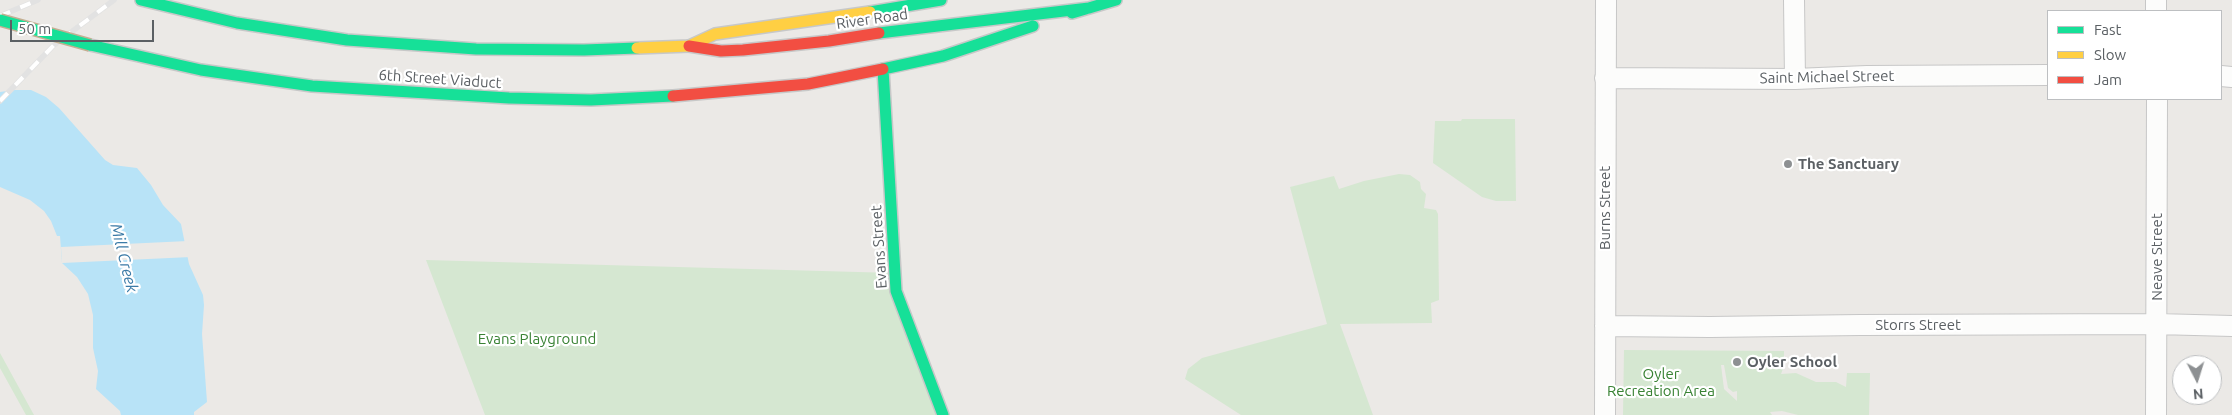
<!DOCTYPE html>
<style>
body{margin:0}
#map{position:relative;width:2232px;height:415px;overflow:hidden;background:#ebe9e6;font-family:Ubuntu,sans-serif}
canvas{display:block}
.legend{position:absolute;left:2047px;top:10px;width:175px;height:90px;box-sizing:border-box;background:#fff;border:1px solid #bdbfc1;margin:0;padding:6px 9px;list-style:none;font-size:15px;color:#5b6064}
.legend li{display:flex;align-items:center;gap:10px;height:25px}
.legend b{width:25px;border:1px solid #bdbfc1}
.north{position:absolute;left:2172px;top:355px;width:50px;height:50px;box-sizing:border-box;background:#fff;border:1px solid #bdbfc1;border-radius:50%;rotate:175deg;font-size:14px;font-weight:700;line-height:20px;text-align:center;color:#5b6064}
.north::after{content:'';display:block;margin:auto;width:18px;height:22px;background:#8d9092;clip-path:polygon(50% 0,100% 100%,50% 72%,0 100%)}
.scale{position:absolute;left:10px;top:20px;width:144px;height:22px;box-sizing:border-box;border:2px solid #5b6064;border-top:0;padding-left:6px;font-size:15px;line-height:18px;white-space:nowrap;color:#5b6064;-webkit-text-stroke:4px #fff;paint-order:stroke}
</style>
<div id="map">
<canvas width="2232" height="415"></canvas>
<ul class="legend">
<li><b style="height:6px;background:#16e098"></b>Fast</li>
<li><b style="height:6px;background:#ffcf43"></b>Slow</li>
<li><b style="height:6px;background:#f24e42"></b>Jam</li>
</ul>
<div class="north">N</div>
<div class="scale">50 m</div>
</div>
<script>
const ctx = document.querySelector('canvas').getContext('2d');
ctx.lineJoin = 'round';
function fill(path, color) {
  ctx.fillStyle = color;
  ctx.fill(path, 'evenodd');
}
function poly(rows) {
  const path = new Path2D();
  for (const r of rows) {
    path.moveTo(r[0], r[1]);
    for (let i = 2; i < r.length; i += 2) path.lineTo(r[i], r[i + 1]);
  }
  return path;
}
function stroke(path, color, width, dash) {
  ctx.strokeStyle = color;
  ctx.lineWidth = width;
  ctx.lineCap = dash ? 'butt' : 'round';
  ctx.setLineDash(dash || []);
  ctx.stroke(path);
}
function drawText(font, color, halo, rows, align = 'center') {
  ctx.font = font + ' Ubuntu,sans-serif';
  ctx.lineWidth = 4.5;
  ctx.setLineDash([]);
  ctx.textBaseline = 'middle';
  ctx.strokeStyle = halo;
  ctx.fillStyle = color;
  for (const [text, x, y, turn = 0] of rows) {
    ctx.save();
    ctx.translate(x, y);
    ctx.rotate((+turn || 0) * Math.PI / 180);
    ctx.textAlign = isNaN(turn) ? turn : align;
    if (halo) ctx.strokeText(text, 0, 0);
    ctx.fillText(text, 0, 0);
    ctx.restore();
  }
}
fill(poly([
 [1462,119,1515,119,1516,201,1496,201,1482,197,1433,163,1435,121,1461,121],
 [1399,174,1410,175,1420,182,1421,189,1426,194,1424,208,1436,210,1438,214,1439,300,1431,303,1432,323,1340,324,1373,415,1241,415,1185,379,1188,369,1202,358,1327,324,1290,187,1334,176,1339,189,1364,181],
 [426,260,894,273,943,415,485,415],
 [1624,350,1784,351,1784,366,1781,374,1796,373,1816,382,1836,382,1846,387,1847,373,1870,373,1869,415,1798,415,1782,411,1770,412,1772,415,1623,415],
 [1721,365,1724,365,1728,388,1733,392,1737,391,1737,401,1724,389],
 [0,353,34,415,26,415,0,368]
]), '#d5e7d1');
fill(poly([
 [14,90,31,90,46,97,59,108,105,160,113,165,137,168,151,185,163,205,181,224,189,264,203,295,204,305,202,334,207,402,194,412,194,415,121,415,120,411,96,389,98,371,93,348,93,315,88,294,77,277,62,263,60,236,57,236,51,221,44,211,30,200,0,187,0,92]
]), '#b8e3f7');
fill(poly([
 [188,241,191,257,62,263,61,247]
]), '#ebe9e6');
const street = poly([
 [1794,0,1795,79],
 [2156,0,2156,11],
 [2221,76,2232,77],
 [1605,78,1795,79,1867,76,2048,75],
 [1605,326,1710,327,1860,325,2157,324,2232,326],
 [1605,415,1606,0],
 [2156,415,2157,99]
]);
const fast = poly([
 [141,0,237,23,347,40,476,49,584,50,637,48],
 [870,12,941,0],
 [1072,13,1116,0],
 [879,33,1089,8],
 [90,45,201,70,312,86,509,98,591,100,673,96],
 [883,69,896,291,943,415],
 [883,69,943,56,1033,26]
]);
const slow = poly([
 [637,48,689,46,715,34,870,12]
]);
const jam = poly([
 [689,46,721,51,743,50,829,41,879,33],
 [673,96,808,84,883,69]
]);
stroke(street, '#c7c7c7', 22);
stroke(fast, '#c7c8c8', 14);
stroke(slow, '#c7c8c8', 14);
stroke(jam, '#c7c8c8', 14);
stroke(street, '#fcfcfb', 20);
stroke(fast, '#16e098', 11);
stroke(slow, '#ffcf43', 11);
stroke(jam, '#f24e42', 11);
const rail = poly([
 [0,16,38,0],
 [0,101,54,45,114,0]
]);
stroke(rail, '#e2e2e2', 5.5);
stroke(rail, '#fff', 4, [11]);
const fastBridge = poly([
 [0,20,90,45]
]);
stroke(fastBridge, '#c3af92', 14, []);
stroke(fastBridge, '#16e098', 11);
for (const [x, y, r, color] of [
 [1788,164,5,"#8d9092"],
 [1737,362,5,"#8d9092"]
]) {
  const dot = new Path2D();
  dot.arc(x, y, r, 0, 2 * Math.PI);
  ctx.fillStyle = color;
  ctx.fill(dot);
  stroke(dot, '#fff', 2);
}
drawText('15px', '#5b6064', '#fff', [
 ["River Road",872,19,-8],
 ["Saint Michael Street",1827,77,-1],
 ["6th Street Viaduct",440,79,4],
 ["Burns Street",1605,208,-90],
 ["Evans Street",879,247,-94],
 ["Neave Street",2157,257,-90],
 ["Storrs Street",1918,325]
]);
drawText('bold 15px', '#5b6064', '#fff', [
 ["The Sanctuary",1798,164],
 ["Oyler School",1747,362]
], 'left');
drawText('15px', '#398234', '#fff', [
 ["Evans Playground",537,339],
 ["Oyler",1661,374],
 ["Recreation Area",1661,391]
]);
drawText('italic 16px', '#3c7ba7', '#fff', [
 ["Mill Creek",124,258,76]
]);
</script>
